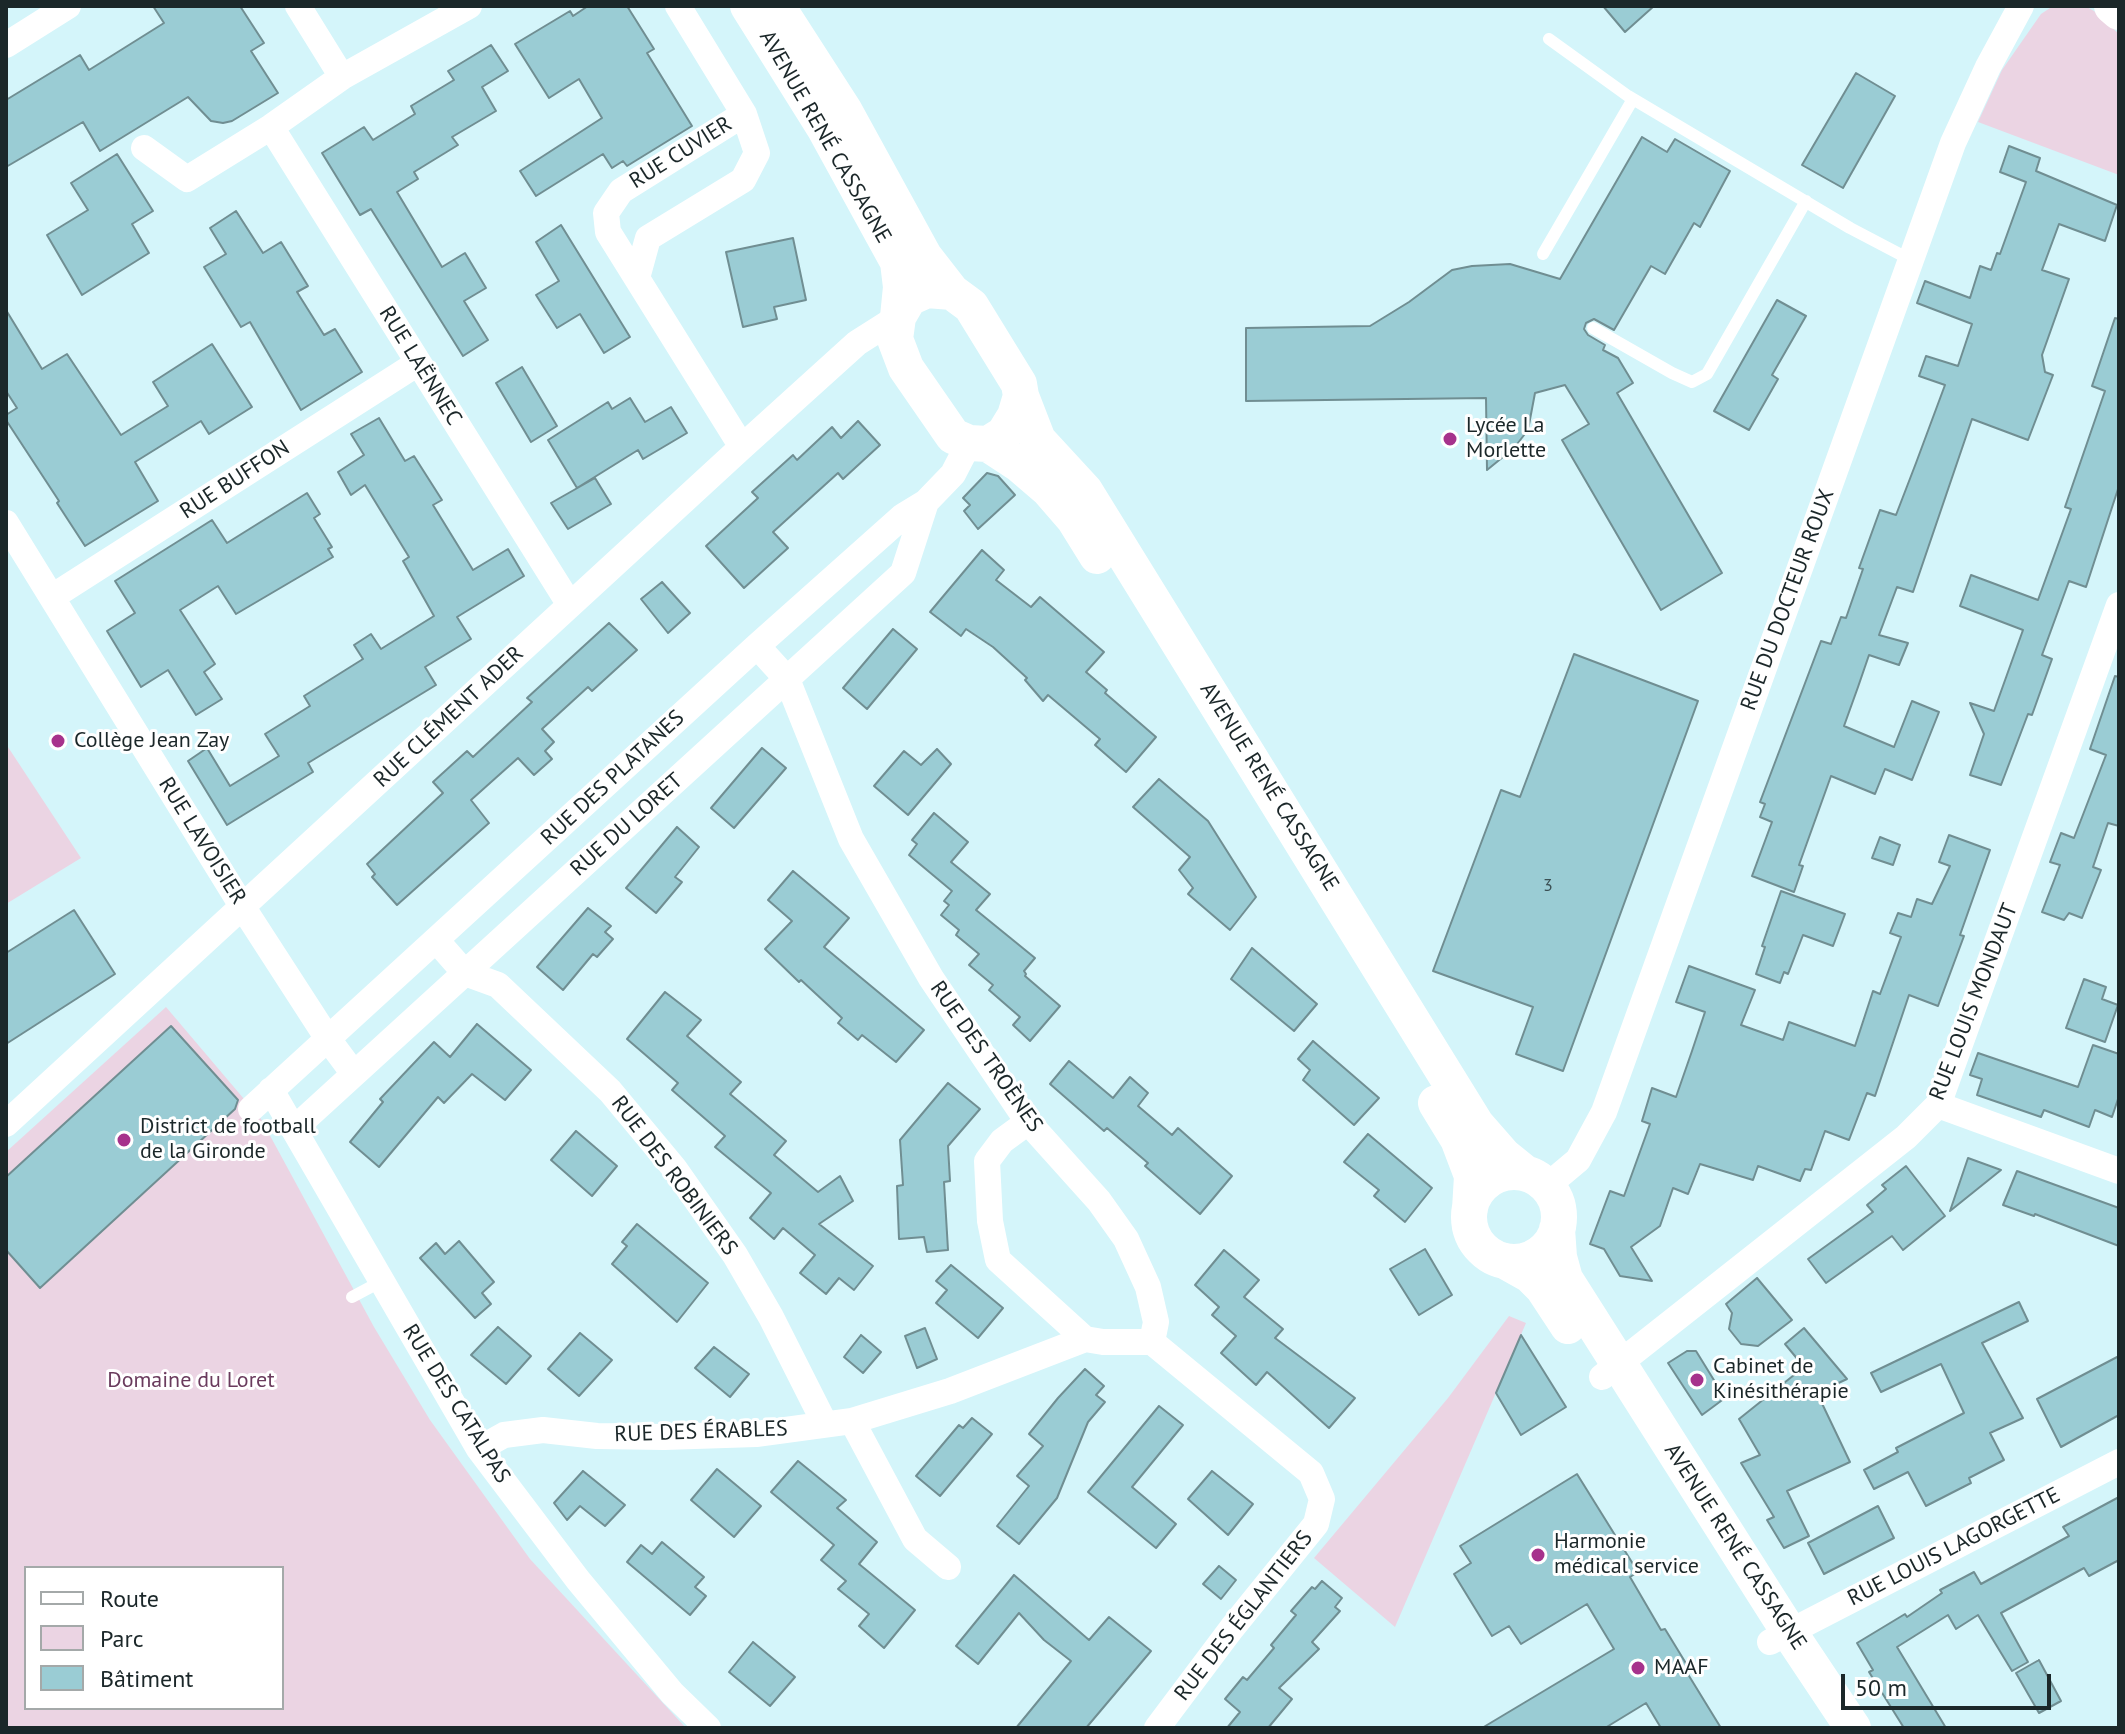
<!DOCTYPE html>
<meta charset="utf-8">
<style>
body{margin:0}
#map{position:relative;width:2125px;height:1734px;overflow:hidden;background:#d4f5fa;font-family:"PT Sans",sans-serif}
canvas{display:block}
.frame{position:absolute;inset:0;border:8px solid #1b2729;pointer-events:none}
.legend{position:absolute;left:24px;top:1566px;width:260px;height:144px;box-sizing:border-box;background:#fff;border:2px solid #a4a9a9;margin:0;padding:10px 14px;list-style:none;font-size:24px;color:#1b2729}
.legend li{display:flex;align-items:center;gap:16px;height:40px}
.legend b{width:40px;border:2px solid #a4a9a9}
.scale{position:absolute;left:1841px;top:1674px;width:210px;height:36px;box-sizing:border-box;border:4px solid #1b2729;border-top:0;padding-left:10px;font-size:24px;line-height:28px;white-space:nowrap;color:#1b2729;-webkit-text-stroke:6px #fff;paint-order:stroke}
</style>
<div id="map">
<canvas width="2125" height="1734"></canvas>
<div class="frame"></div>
<ul class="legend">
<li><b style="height:10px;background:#fff"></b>Route</li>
<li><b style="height:22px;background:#ebd4e3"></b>Parc</li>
<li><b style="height:22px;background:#9accd4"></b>Bâtiment</li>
</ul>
<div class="scale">50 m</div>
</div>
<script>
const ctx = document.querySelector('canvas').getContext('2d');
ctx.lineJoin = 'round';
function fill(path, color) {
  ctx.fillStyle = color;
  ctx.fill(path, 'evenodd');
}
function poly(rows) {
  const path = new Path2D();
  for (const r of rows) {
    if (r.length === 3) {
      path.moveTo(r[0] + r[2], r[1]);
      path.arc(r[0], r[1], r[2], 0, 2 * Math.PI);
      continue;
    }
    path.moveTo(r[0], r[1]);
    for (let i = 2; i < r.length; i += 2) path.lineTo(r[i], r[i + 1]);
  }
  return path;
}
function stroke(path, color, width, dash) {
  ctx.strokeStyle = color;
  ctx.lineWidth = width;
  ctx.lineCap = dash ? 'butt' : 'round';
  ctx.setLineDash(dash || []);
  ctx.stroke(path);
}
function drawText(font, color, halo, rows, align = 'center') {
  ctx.font = font + ' "PT Sans",sans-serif';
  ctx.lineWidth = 6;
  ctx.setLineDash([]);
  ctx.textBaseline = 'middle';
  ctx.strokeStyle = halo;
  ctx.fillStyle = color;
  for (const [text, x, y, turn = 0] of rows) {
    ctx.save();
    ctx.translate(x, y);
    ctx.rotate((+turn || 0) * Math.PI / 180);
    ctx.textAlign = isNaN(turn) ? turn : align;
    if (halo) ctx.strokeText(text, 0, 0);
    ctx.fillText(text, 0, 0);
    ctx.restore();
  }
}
fill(poly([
 [2053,6,2085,6,2094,11,2119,34,2119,175,1978,122,2002,70,2041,14],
 [6,744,81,858,6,904],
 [166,1007,261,1119,374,1327,430,1420,530,1559,686,1728,6,1728,6,1152],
 [26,1568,282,1568,282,1708,26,1708],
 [1509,1316,1526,1323,1395,1627,1314,1558,1448,1398]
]), '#ebd4e3');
const building = poly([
 [153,6,240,6,264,43,251,51,278,93,232,121,223,123,211,121,188,97,100,151,83,122,6,167,6,100,80,55,89,70,164,23,153,6],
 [588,6,627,6,654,49,647,53,692,126,627,166,623,161,612,168,603,154,536,196,520,171,602,118,579,79,549,98,515,44,570,11,573,16,588,6],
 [1603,6,1654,6,1625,32,1603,6],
 [491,45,508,71,482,87,496,111,452,137,458,145,414,172,418,179,397,192,442,267,465,253,486,288,464,301,488,340,463,356,371,209,360,215,322,153,364,127,373,140,415,114,411,106,454,80,448,71,491,45],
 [1856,73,1895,96,1843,188,1802,165,1856,73],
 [1642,137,1667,152,1675,139,1730,171,1700,227,1694,223,1665,274,1651,266,1614,330,1594,319,1586,323,1584,329,1588,335,1605,345,1603,350,1618,358,1633,383,1617,393,1722,573,1661,610,1562,440,1589,424,1565,385,1535,393,1528,430,1514,448,1487,470,1486,398,1246,401,1246,328,1370,326,1409,302,1452,270,1472,266,1510,264,1560,279,1642,137],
 [2009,146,2040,158,2036,171,2117,205,2105,241,2059,224,2042,270,2069,279,2042,355,2045,372,2053,375,2028,440,1972,419,1913,592,1897,587,1879,635,1908,643,1899,665,1869,655,1858,687,1844,726,1894,747,1912,701,1939,712,1912,780,1885,769,1875,794,1831,776,1799,865,1803,866,1794,892,1752,876,1772,822,1760,817,1765,804,1760,802,1821,641,1831,644,1841,617,1846,618,1863,569,1859,568,1880,510,1896,515,1916,463,1945,385,1919,376,1926,356,1958,366,1972,324,1917,303,1925,281,1970,298,1980,266,1991,270,1997,253,2000,254,2026,182,2000,172,2009,146],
 [117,154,153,211,132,224,149,253,82,295,47,235,88,210,71,183,117,154],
 [236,211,263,253,281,242,308,286,297,292,324,335,335,329,362,372,301,410,250,322,241,327,204,267,226,254,210,228,236,211],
 [561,225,630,337,604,353,580,314,557,328,536,295,559,281,536,242,561,225],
 [793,238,806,300,774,307,777,319,743,327,726,252,793,238],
 [1777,300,1806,316,1772,375,1778,379,1749,430,1714,411,1777,300],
 [6,310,42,369,67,354,121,435,168,406,153,382,212,344,252,407,209,434,201,421,135,462,158,501,85,546,57,503,59,501,6,420,6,415,17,408,6,391,6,310],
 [2115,318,2119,319,2119,486,2086,587,2069,581,2042,655,2052,659,2032,715,2028,714,2001,785,1970,775,1984,734,1970,703,1994,711,2023,630,1960,606,1971,575,2038,600,2071,509,2065,507,2105,391,2092,386,2115,318],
 [522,367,557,426,531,442,496,383,522,367],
 [630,398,645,422,671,407,687,433,643,459,638,450,577,488,548,440,608,402,612,409,630,398],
 [379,418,405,461,414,456,442,500,433,505,473,570,508,549,524,576,457,617,471,639,425,667,436,685,308,763,313,772,227,825,188,761,207,748,230,786,279,756,265,734,310,706,304,696,363,659,354,645,371,634,381,649,434,616,403,561,409,557,365,485,351,495,338,472,364,455,351,434,379,418],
 [858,421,880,445,843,479,838,473,773,532,788,548,744,588,706,546,758,498,752,492,793,455,797,460,832,427,841,438,858,421],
 [987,473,998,476,1015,495,978,529,964,511,970,505,963,498,987,473],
 [595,478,611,504,568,529,551,503,595,478],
 [307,493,320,514,314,518,332,547,328,549,333,557,236,614,218,586,180,610,215,664,204,672,222,699,196,715,168,670,141,687,107,631,135,613,115,581,212,520,227,543,307,493],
 [982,550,1004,570,996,580,1031,607,1040,597,1104,652,1086,672,1107,690,1105,693,1156,737,1126,772,1095,745,1100,739,1048,695,1043,701,1025,680,1027,678,993,647,966,629,961,636,930,612,982,550],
 [662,582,690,613,668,633,641,599,662,582],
 [609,623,637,650,592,691,588,687,542,729,554,742,545,751,552,759,534,775,518,758,471,800,489,823,397,905,372,877,375,874,367,864,443,793,433,782,467,751,473,757,532,702,527,698,609,623],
 [893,629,917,649,867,709,843,688,893,629],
 [1574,654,1698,701,1563,1071,1516,1054,1533,1007,1433,971,1501,790,1520,797,1574,654],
 [2115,676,2119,677,2119,826,2108,823,2093,867,2101,870,2082,918,2069,913,2064,920,2042,912,2060,865,2050,862,2061,833,2074,838,2106,755,2090,749,2115,676],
 [762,748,786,768,734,828,711,808,762,748],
 [937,749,951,764,908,815,874,786,904,751,921,765,937,749],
 [1159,779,1208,821,1256,897,1230,930,1188,894,1193,888,1179,870,1190,857,1133,807,1159,779],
 [934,813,968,842,951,862,990,894,976,910,1035,958,1024,971,1026,974,1025,976,1060,1006,1030,1041,1013,1025,1020,1017,989,990,993,985,969,965,979,954,956,935,959,930,941,915,949,905,944,901,952,891,909,855,917,844,912,840,934,813],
 [677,827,699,847,675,877,682,882,656,913,626,888,677,827],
 [1949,835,1990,850,1960,935,1964,936,1938,1006,1909,995,1875,1096,1867,1093,1849,1140,1825,1131,1811,1170,1805,1169,1800,1181,1758,1166,1753,1180,1700,1164,1688,1194,1673,1188,1660,1226,1631,1247,1652,1281,1620,1276,1604,1249,1590,1244,1610,1191,1624,1196,1650,1124,1642,1121,1652,1088,1676,1097,1692,1051,1705,1012,1676,1002,1689,966,1755,990,1741,1025,1783,1040,1789,1022,1855,1046,1873,991,1880,994,1901,937,1890,933,1898,913,1911,917,1917,899,1932,904,1950,866,1939,862,1949,835],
 [1880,837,1900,845,1893,865,1872,858,1880,837],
 [793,871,849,918,824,947,924,1030,896,1062,862,1035,858,1040,838,1023,842,1018,801,980,799,982,765,949,792,921,768,900,793,871],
 [1781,891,1845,914,1833,946,1803,935,1788,974,1784,972,1780,983,1756,974,1765,947,1762,946,1781,891],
 [588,908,611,926,605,932,613,939,597,957,593,954,563,990,537,967,588,908],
 [74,910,115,974,6,1044,6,953,74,910],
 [1252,948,1317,1004,1294,1031,1231,979,1252,948],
 [2084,979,2106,987,2102,999,2118,1005,2105,1042,2066,1028,2084,979],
 [665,992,701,1020,687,1036,741,1082,730,1094,786,1141,774,1155,818,1192,840,1176,853,1201,819,1224,873,1266,854,1290,839,1278,826,1294,800,1273,815,1255,783,1228,774,1239,750,1218,771,1193,715,1147,725,1136,672,1090,678,1083,627,1039,665,992],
 [477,1024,531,1070,505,1100,472,1074,444,1103,438,1097,379,1167,350,1142,383,1102,380,1099,434,1042,450,1057,477,1024],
 [171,1026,238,1100,235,1109,40,1288,6,1250,6,1177,171,1026],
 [1313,1041,1379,1098,1354,1125,1303,1080,1310,1070,1298,1059,1313,1041],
 [2093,1045,2119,1054,2119,1096,2112,1117,2095,1110,2089,1127,2044,1110,2041,1117,1977,1095,1982,1079,1970,1075,1978,1053,2078,1087,2093,1045],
 [1069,1061,1113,1098,1130,1077,1148,1093,1138,1106,1172,1135,1178,1128,1232,1176,1200,1214,1145,1166,1148,1163,1107,1128,1104,1131,1050,1084,1069,1061],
 [948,1083,980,1109,948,1146,950,1181,944,1182,948,1250,927,1252,924,1237,899,1239,897,1186,903,1185,900,1140,948,1083],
 [576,1131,617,1166,592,1196,551,1160,576,1131],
 [1368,1134,1432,1188,1405,1222,1374,1196,1379,1190,1344,1162,1368,1134],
 [1968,1158,2001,1170,1950,1211,1968,1158],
 [1906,1166,1945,1216,1903,1250,1892,1236,1826,1283,1808,1259,1873,1212,1867,1205,1886,1189,1882,1185,1906,1166],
 [2017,1171,2119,1208,2119,1246,2035,1214,2034,1216,2003,1205,2017,1171],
 [637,1224,708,1283,677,1322,612,1264,627,1246,622,1242,637,1224],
 [459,1241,494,1282,482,1293,491,1304,475,1318,420,1258,436,1243,445,1254,459,1241],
 [1425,1249,1452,1295,1419,1315,1390,1269,1425,1249],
 [1224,1250,1259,1280,1244,1297,1283,1329,1275,1338,1355,1398,1329,1428,1267,1372,1256,1385,1221,1353,1236,1336,1212,1315,1219,1307,1195,1285,1224,1250],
 [951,1265,1003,1308,978,1338,936,1303,947,1290,936,1281,951,1265],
 [1757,1278,1792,1320,1758,1346,1741,1344,1729,1329,1732,1313,1726,1304,1757,1278],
 [2019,1302,2028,1321,1982,1343,2023,1418,1990,1433,2004,1460,1969,1478,1971,1483,1926,1506,1908,1472,1874,1489,1864,1470,1898,1452,1896,1448,1964,1413,1941,1364,1881,1392,1871,1373,2019,1302],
 [498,1327,531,1356,506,1384,471,1355,498,1327],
 [925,1328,937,1359,917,1368,905,1336,925,1328],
 [1804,1328,1847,1379,1817,1393,1850,1462,1787,1491,1809,1536,1784,1548,1767,1520,1774,1517,1741,1463,1760,1455,1739,1419,1804,1367,1785,1344,1804,1328],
 [580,1333,612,1360,579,1396,548,1369,580,1333],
 [861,1335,881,1352,863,1373,844,1357,861,1335],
 [1521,1335,1566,1407,1521,1435,1496,1393,1521,1335],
 [714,1347,749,1374,730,1397,695,1368,714,1347],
 [1687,1351,1696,1351,1725,1398,1702,1415,1668,1363,1687,1351],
 [2119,1356,2119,1415,2061,1447,2037,1399,2119,1356],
 [1085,1369,1104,1386,1096,1395,1105,1402,1088,1422,1057,1498,1019,1544,997,1526,1029,1486,1017,1476,1043,1446,1029,1434,1058,1398,1085,1369],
 [1159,1406,1183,1425,1132,1487,1176,1524,1156,1548,1088,1492,1159,1406],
 [972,1418,992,1434,940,1496,916,1476,959,1425,963,1428,972,1418],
 [798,1461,846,1500,837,1508,877,1542,859,1564,915,1610,884,1648,859,1626,869,1614,838,1589,846,1581,821,1560,834,1545,771,1492,798,1461],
 [717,1469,761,1506,734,1537,691,1500,717,1469],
 [583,1471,625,1505,605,1526,580,1506,567,1520,554,1503,583,1471],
 [1212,1471,1253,1504,1228,1535,1188,1499,1212,1471],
 [1577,1474,1638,1572,1630,1577,1661,1630,1665,1629,1687,1665,1686,1671,1721,1728,1661,1728,1646,1703,1605,1728,1482,1728,1614,1649,1587,1604,1521,1644,1509,1626,1492,1636,1454,1574,1471,1563,1460,1546,1577,1474],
 [2119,1497,2119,1560,2089,1576,2084,1568,2001,1613,2028,1662,2012,1671,1978,1615,1956,1629,1948,1615,1897,1647,1946,1728,1904,1728,1869,1672,1873,1670,1857,1643,1905,1614,1907,1617,1942,1593,1940,1590,1974,1572,1981,1584,2069,1536,2063,1527,2119,1497],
 [1878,1506,1894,1538,1824,1574,1808,1543,1878,1506],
 [662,1542,704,1577,695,1587,706,1596,690,1615,627,1562,641,1545,652,1554,662,1542],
 [1219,1566,1236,1580,1221,1599,1203,1584,1219,1566],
 [1014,1575,1089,1640,1109,1617,1151,1651,1086,1728,1016,1728,1071,1661,1044,1640,1019,1613,978,1664,956,1646,1014,1575],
 [1322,1581,1342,1598,1335,1607,1340,1611,1312,1642,1319,1649,1279,1688,1292,1699,1268,1728,1227,1728,1240,1712,1225,1699,1243,1677,1247,1680,1274,1648,1271,1645,1296,1615,1291,1611,1312,1587,1315,1589,1322,1581],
 [753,1642,795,1677,770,1706,729,1672,753,1642],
 [2039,1660,2061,1701,2039,1713,2016,1673,2039,1660]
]);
fill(building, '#9accd4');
stroke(building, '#708e92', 2);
stroke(poly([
 [1549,39,1628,96,1850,228,1911,260],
 [1543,254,1633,99],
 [1593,328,1672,373,1692,382,1707,374,1806,201],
 [352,1297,382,1281]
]), '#fff', 12);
stroke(poly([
 [298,6,342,77],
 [6,45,68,6],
 [271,127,570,605],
 [144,148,187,179,271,127,342,77,469,6],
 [637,278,648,238,743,180,757,153,744,114,678,6],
 [742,447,608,232,606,213,621,191,744,114],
 [6,523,242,906,328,1039,354,1074],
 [52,597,418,363],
 [757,646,787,679,851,839,931,978,1028,1122,1099,1201,1126,1239,1148,1287,1156,1322,1152,1342,1311,1473,1322,1499,1316,1524,1232,1628,1157,1728],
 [436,940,465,973,498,985,610,1091,674,1168,735,1255,771,1317,825,1424],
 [271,1090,479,1449,578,1580,672,1693,708,1728],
 [1938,1105,2119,1171],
 [251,1109,757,646,903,516,926,502,953,474,969,443],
 [1028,1122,1002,1141,987,1161,990,1221,998,1260,1085,1339],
 [6,1124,742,447,857,343,898,317],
 [295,1128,903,573,926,502],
 [1547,1186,1578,1160,1604,1112,1953,143,1988,67,2021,6],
 [1602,1377,1906,1137,1938,1105,2119,605],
 [852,1421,915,1539,948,1567],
 [479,1449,504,1435,543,1430,597,1436,664,1437,756,1434,852,1421,950,1391,1085,1339,1103,1342,1152,1342],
 [1770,1642,2119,1462]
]), '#fff', 26);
stroke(poly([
 [748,6,825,129,898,262,901,287,898,317],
 [777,6,844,110,924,256,952,292],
 [2112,6,2119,12],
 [1021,396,1015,416,1004,434,988,444,969,443,953,436,906,368,895,339,898,317,909,298,927,290,952,292,971,306,1019,384,1021,396,1038,440,1085,491,1476,1124,1504,1156,1525,1173],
 [988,444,1020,465,1048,489,1074,519,1097,556],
 [1436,1103,1458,1139,1472,1176,1470,1209],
 [1514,1217,45],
 [1557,1229,1559,1257,1565,1279,1789,1632,1853,1728],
 [1505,1261,1530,1275,1543,1288,1568,1326]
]), '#fff', 36);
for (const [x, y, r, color] of [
 [1450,439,8,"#a6328c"],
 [58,741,8,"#a6328c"],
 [124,1140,8,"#a6328c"],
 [1697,1380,8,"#a6328c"],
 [1538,1555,8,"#a6328c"],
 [1638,1668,8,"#a6328c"]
]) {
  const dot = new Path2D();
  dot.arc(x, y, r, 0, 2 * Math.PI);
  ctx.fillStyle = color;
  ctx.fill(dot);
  stroke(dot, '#fff', 3);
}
drawText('18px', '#3b5054', null, [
 ["3",1548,886]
]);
drawText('22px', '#1b2729', '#fff', [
 ["AVENUE RENÉ CASSAGNE",825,137,60],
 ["RUE CUVIER",681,153,-32],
 ["RUE LAËNNEC",420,366,58],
 ["RUE BUFFON",235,480,-33],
 ["RUE DU DOCTEUR ROUX",1788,600,-70],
 ["RUE CLÉMENT ADER",449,717,-43],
 ["RUE DES PLATANES",613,778,-43],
 ["AVENUE RENÉ CASSAGNE",1269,787,58],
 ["RUE DU LORET",627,825,-42],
 ["RUE LAVOISIER",202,841,58],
 ["RUE LOUIS MONDAUT",1974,1002,-69],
 ["RUE DES TROÈNES",986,1057,55],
 ["RUE DES ROBINIERS",674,1176,53],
 ["RUE DES CATALPAS",456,1404,58],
 ["RUE DES ÉRABLES",701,1432,-2],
 ["AVENUE RENÉ CASSAGNE",1735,1547,57],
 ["RUE LOUIS LAGORGETTE",1954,1547,-27],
 ["RUE DES ÉGLANTIERS",1244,1616,-52]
]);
drawText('22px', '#1b2729', '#fff', [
 ["Lycée La",1466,426],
 ["Morlette",1466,451],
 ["Collège Jean Zay",74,741],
 ["District de football",140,1127],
 ["de la Gironde",140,1152],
 ["Cabinet de",1713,1367],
 ["Kinésithérapie",1713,1392],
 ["Harmonie",1554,1542],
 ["médical service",1554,1567],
 ["MAAF",1654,1668]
], 'left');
drawText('22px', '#6a3b5d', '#fff', [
 ["Domaine du Loret",191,1381]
]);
</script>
